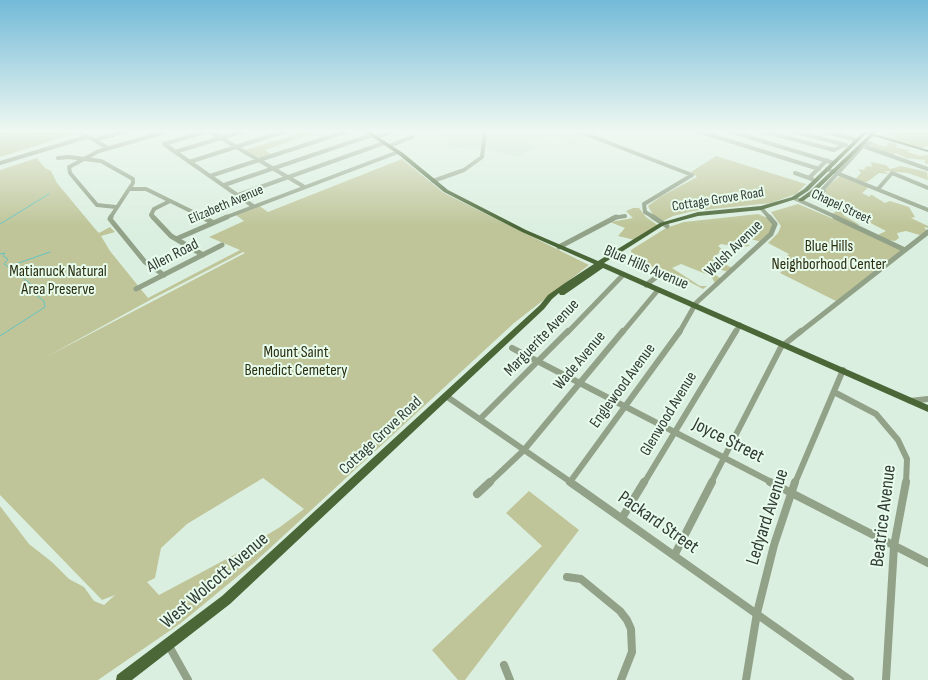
<!DOCTYPE html>
<style>
body{margin:0}
canvas{display:block;background:#dbefe0}
</style>
<canvas width="928" height="680"></canvas>
<script>
const ctx = document.querySelector('canvas').getContext('2d');
ctx.lineJoin = 'round';
function fill(path, color) {
  ctx.fillStyle = color;
  ctx.fill(path, 'evenodd');
}
function poly(rows) {
  const path = new Path2D();
  for (const r of rows) {
    path.moveTo(r[0], r[1]);
    for (let i = 2; i < r.length; i += 2) path.lineTo(r[i], r[i + 1]);
  }
  return path;
}
function stroke(path, color, width, dash) {
  ctx.strokeStyle = color;
  ctx.lineWidth = width;
  ctx.lineCap = dash ? 'butt' : 'round';
  ctx.setLineDash(dash || []);
  ctx.stroke(path);
}
function drawText(font, color, halo, rows, align = 'center') {
  ctx.font = font + ' "Sofia Sans Condensed",sans-serif';
  ctx.lineWidth = 4;
  ctx.setLineDash([]);
  ctx.textBaseline = 'middle';
  ctx.strokeStyle = halo;
  ctx.fillStyle = color;
  for (const [text, x, y, turn = 0] of rows) {
    ctx.save();
    ctx.translate(x, y);
    ctx.rotate((+turn || 0) * Math.PI / 180);
    ctx.textAlign = isNaN(turn) ? turn : align;
    if (halo) ctx.strokeText(text, 0, 0);
    ctx.fillText(text, 0, 0);
    ctx.restore();
  }
}
fill(poly([
 [444,131,573,131,589,137,571,145,550,135,529,143,536,146,518,156,478,147,449,148]
]), '#cbe6d2');
fill(poly([
 [0,131,16,134,25,131,77,133,0,157],
 [307,131,321,131,265,150,272,155,261,158,245,150],
 [884,131,928,132,928,146,922,148,899,142,885,136,894,137,896,135],
 [872,142,885,147,890,142,896,143,897,148,910,150,907,152,920,156,928,155,928,164,925,163,925,160,906,158,896,153,891,156,867,147,872,145],
 [716,156,806,184,796,194,771,203,693,211,673,216,661,222,655,219,648,206,660,197,697,177,691,172],
 [37,158,45,168,51,171,57,183,96,230,99,233,110,227,115,232,101,236,110,251,148,298,240,250,209,237,244,221,236,215,258,205,268,212,402,159,444,193,589,265,514,323,255,562,181,623,98,680,0,680,0,506,29,544,52,562,69,579,84,587,94,601,104,605,115,595,102,600,0,495,0,170],
 [243,252,245,253,46,357,152,299],
 [263,478,304,509,280,527,234,555,159,595,147,582,155,578,161,548,187,524],
 [871,162,886,165,890,169,901,166,927,172,928,180,908,173,884,171,889,174,879,173,867,182,860,182,856,178,861,173,858,169,866,170,864,168,868,166,872,167],
 [841,175,869,187,862,193,870,197,870,195,872,195,885,203,890,201,909,207,915,217,911,218,928,226,928,228,924,227,928,232,923,236,906,231,897,233,899,238,895,241,881,239,905,250,838,302,780,273,787,267,787,265,781,262,789,254,768,243,778,233,781,226,771,212,798,204,879,238,878,235,886,231,851,213,843,215,860,225,850,224,830,215,846,206,826,194,826,188],
 [633,208,639,208,646,217,659,226,635,240,618,236,625,228,610,222,633,218,626,211],
 [758,214,773,220,773,230,762,242,747,238,739,238,750,246,739,247,721,244,718,246,728,254,720,252,712,259,733,268,728,272,715,268,708,270,720,278,715,283,711,276,681,264,672,268,700,286,707,286,703,289,688,281,658,272,651,266,632,258,631,250,666,228,684,222],
 [529,491,579,530,465,680,458,680,432,650,542,546,506,513]
]), '#bfc599');
stroke(poly([
 [0,224,49,194],
 [0,254,5,253,3,256,8,259,4,264,10,268,22,270,21,276,33,286,31,291,44,301,45,307,0,336],
 [10,266,50,252]
]), '#63c3c1', 1);
stroke(poly([
 [209,131,303,186],
 [578,131,692,175,644,204,645,212,655,218],
 [698,131,819,169],
 [729,131,834,163],
 [762,131,834,150,844,145],
 [792,131,846,145],
 [823,131,857,140],
 [82,133,108,148],
 [375,137,393,131],
 [94,140,126,131],
 [164,144,253,206],
 [164,144,208,131],
 [389,146,412,137],
 [863,146,928,169],
 [175,152,244,131],
 [58,158,69,157,101,161,133,179,133,183,110,218],
 [189,162,286,131],
 [0,163,86,137],
 [827,169,928,210],
 [795,173,812,179],
 [210,176,348,131],
 [809,178,827,160],
 [433,181,464,170,482,157,485,131],
 [224,185,372,135],
 [130,189,146,189,205,218],
 [878,189,892,173,928,188],
 [238,195,384,143],
 [808,195,824,191,823,189,863,146,870,143],
 [794,198,838,218],
 [116,207,97,205,70,173,69,167,99,151,169,131],
 [761,208,770,218],
 [154,218,151,215,154,209,170,201],
 [224,218,398,152],
 [613,218,625,216]
]), '#92a288', 4);
stroke(poly([
 [111,217,110,219,145,262,164,275],
 [153,217,171,236,203,255],
 [202,217,212,222],
 [653,217,667,226],
 [835,217,905,250],
 [176,239,227,217],
 [559,247,616,217],
 [646,285,659,275],
 [136,289,222,245],
 [567,333,623,275],
 [622,333,658,290],
 [679,333,696,303,771,234,775,224,769,217],
 [735,333,740,325],
 [799,333,928,232]
]), '#92a288', 5);
stroke(poly([
 [512,348,773,483],
 [834,392,876,414,898,440,907,459,906,483],
 [446,396,572,483],
 [910,401,928,399],
 [480,419,568,331],
 [570,482,680,331],
 [489,483,524,450,623,331],
 [644,483,736,331],
 [711,483,781,347,801,331],
 [795,483,843,370]
]), '#92a288', 6);
stroke(poly([
 [570,482,850,680],
 [770,482,928,563],
 [477,494,490,482],
 [622,518,644,482],
 [675,554,712,482],
 [567,577,581,579,620,611,627,620,631,629,632,652,621,680],
 [169,646,188,680],
 [504,665,510,680],
 [746,680,757,613,774,545,795,482],
 [886,680,894,546,906,482]
]), '#92a288', 8);
fill(poly([
 [364,131,369,131,403,153,448,190,526,230,598,261,660,223,698,212,761,206,792,197,804,189,864,131,871,133,872,131,877,131,875,134,928,150,928,152,873,136,813,194,803,201,799,201,799,199,809,192,869,135,866,134,808,191,796,199,761,210,698,216,664,225,604,263,928,405,928,412,603,268,564,295,560,295,559,293,552,299,544,309,230,604,132,680,116,680,117,675,222,596,540,305,548,295,565,283,594,264,522,232,444,192,399,155,364,131]
]), '#4b6738');
const sky = ctx.createLinearGradient(0, 0, 0, 226);
sky.addColorStop(0, '#73bad8');
sky.addColorStop(0.58, '#eff8f1');
sky.addColorStop(1, '#eff8f100');
ctx.fillStyle = sky;
ctx.fillRect(0, 0, 928, 226);
drawText('14px', '#323a34', '#e8fced', [
 ["Cottage Grove Road",718,200,-9],
 ["Elizabeth Avenue",226,205,-23],
 ["Chapel Street",841,207,25]
]);
drawText('16px', '#2b2d0f', '#e8fced', [
 ["Blue Hills",829,247],
 ["Neighborhood Center",829,265],
 ["Matianuck Natural",58,272],
 ["Area Preserve",58,290],
 ["Mount Saint",296,353],
 ["Benedict Cemetery",296,371]
]);
drawText('16px', '#323a34', '#e8fced', [
 ["Walsh Avenue",734,249,-44],
 ["Allen Road",173,256,-27],
 ["Blue Hills Avenue",646,268,23],
 ["Marguerite Avenue",542,338,-46],
 ["Wade Avenue",580,361,-50],
 ["Englewood Avenue",623,386,-54],
 ["Glenwood Avenue",669,414,-59],
 ["Cottage Grove Road",381,436,-43]
]);
drawText('19px', '#323a34', '#e8fced', [
 ["Joyce Street",728,441,27],
 ["Beatrice Avenue",884,516,-83],
 ["Ledyard Avenue",768,517,-72],
 ["Packard Street",658,523,35],
 ["West Wolcott Avenue",215,581,-41]
]);
</script>
